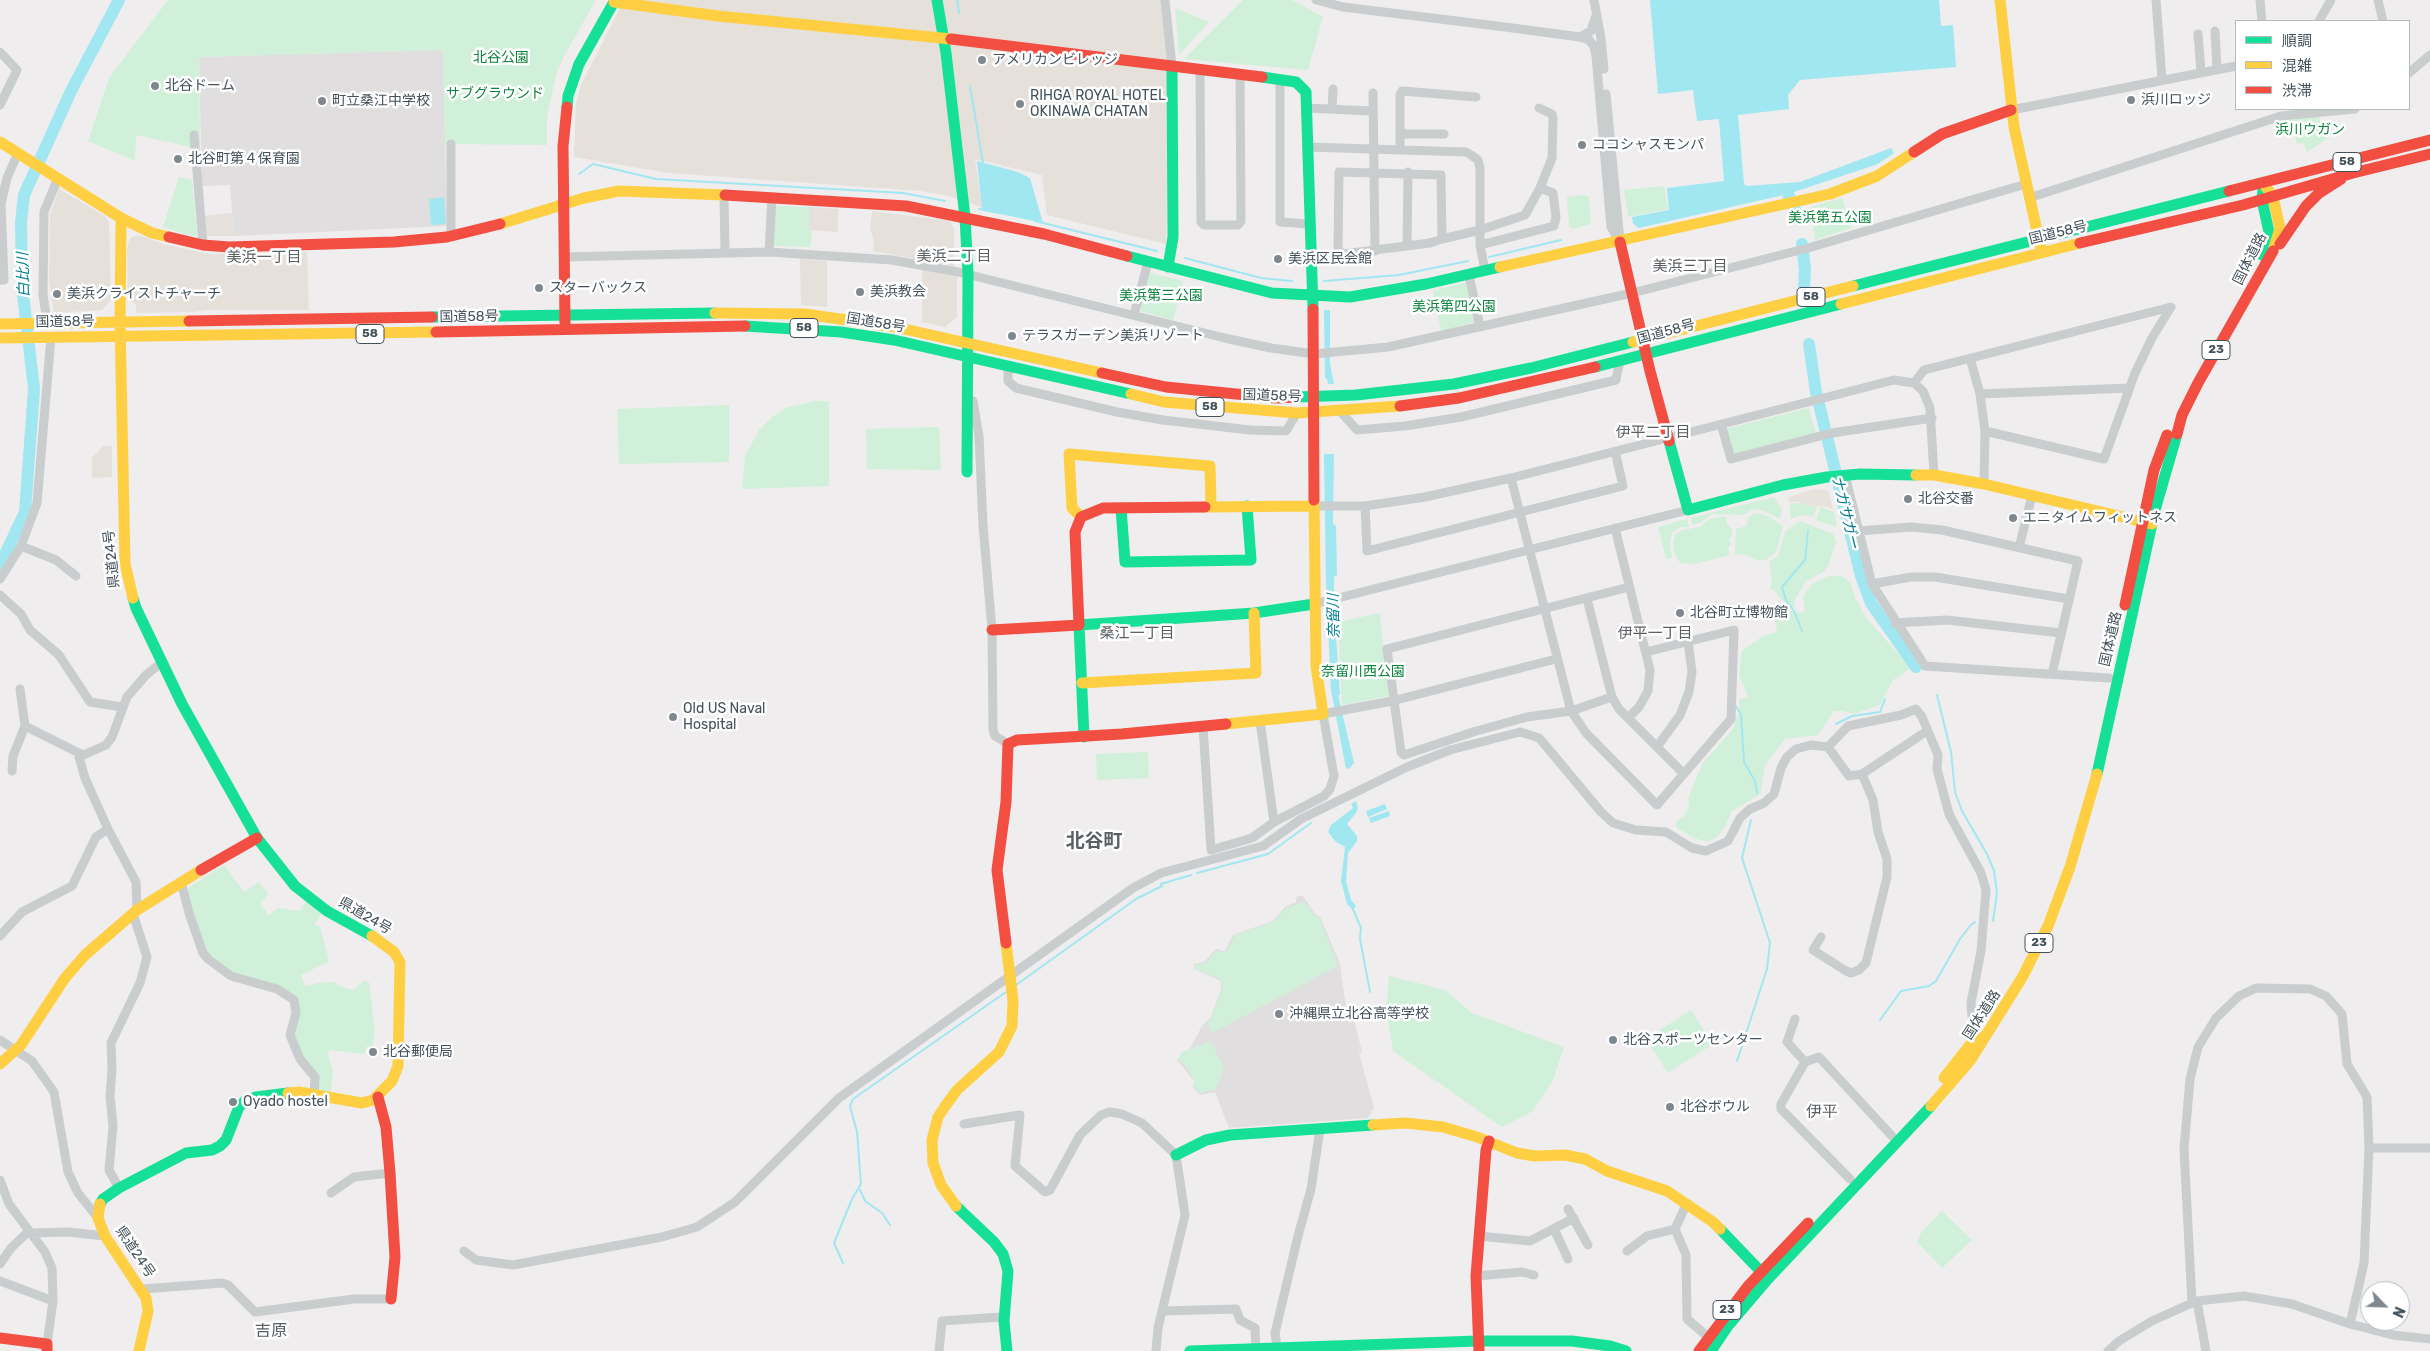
<!DOCTYPE html>
<meta charset="utf-8">
<style>
body{margin:0}
#map{position:relative;width:2430px;height:1351px;overflow:hidden;background:#efeded;font-family:Rubik,"Noto Sans JP",sans-serif}
canvas{display:block}
.legend{position:absolute;left:2235px;top:20px;width:175px;height:90px;box-sizing:border-box;background:#fff;border:1px solid #b4babd;margin:0;padding:6px 9px;list-style:none;font-size:15px;color:#43525b}
.legend li{display:flex;align-items:center;gap:10px;height:25px}
.legend b{width:25px;border:1px solid #b4babd}
.north{position:absolute;left:2360px;top:1281px;width:50px;height:50px;box-sizing:border-box;background:#fff;border:1px solid #b4babd;border-radius:50%;rotate:114deg;font-size:14px;font-weight:700;line-height:20px;text-align:center;color:#43525b}
.north::after{content:'';display:block;margin:auto;width:18px;height:22px;background:#7f888e;clip-path:polygon(50% 0,100% 100%,50% 72%,0 100%)}
</style>
<div id="map">
<canvas width="2430" height="1351"></canvas>
<ul class="legend">
<li><b style="height:6px;background:#16e098"></b>順調</li>
<li><b style="height:6px;background:#ffcf43"></b>混雑</li>
<li><b style="height:6px;background:#f24e42"></b>渋滞</li>
</ul>
<div class="north">N</div>
</div>
<script>
const ctx = document.querySelector('canvas').getContext('2d');
ctx.lineJoin = 'round';
function fill(path, color) { ctx.fillStyle = color; ctx.fill(path, 'evenodd'); }
const poly = rows => new Path2D(rows.map(r => 'M' + r).join(''));
function strokePath(path, color, width, dash) { ctx.strokeStyle = color; ctx.lineWidth = width; ctx.lineCap = dash ? 'butt' : 'round'; ctx.setLineDash(dash || []); ctx.stroke(path); }
function write(font, color, halo, rows, align = 'center') {
  ctx.font = font + ' Rubik,"Noto Sans JP",sans-serif'; ctx.lineWidth = 5; ctx.setLineDash([]); ctx.textBaseline = 'middle'; ctx.strokeStyle = halo; ctx.fillStyle = color; for (const [text, x, y, turn = 0] of rows) {
    ctx.save(); ctx.translate(x, y); ctx.rotate((+turn || 0) * Math.PI / 180); ctx.textAlign = isNaN(turn) ? turn : align; if (halo) ctx.strokeText(text, 0, 0); ctx.fillText(text, 0, 0); ctx.restore();
  }
}
const commercial = poly([
 [624,0,1169,0,1175,60,1168,124,1166,244,1047,215,1042,175,975,159,982,207,945,195,921,191,669,173,574,157,576,103,581,85],
 [59,189,105,216,109,222,111,300,102,310,54,313,49,279,50,215],
 [809,207,838,209,838,232,809,230],
 [872,211,950,221,954,229,954,266,873,251,874,241,870,228],
 [232,213,234,236,205,236,203,216],
 [139,235,163,244,209,254,307,252,309,310,207,310,193,312,137,313,135,303,128,301,127,248,130,238],
 [800,259,827,261,827,307,801,305],
 [922,269,957,277,957,317,945,327,922,322],
 [103,446,112,446,112,477,92,478,92,458]
]);
const education = poly([
 [443,50,447,226,234,236,230,185,202,186,199,57],
 [1297,896,1303,896,1315,914,1320,917,1340,964,1348,1022,1354,1020,1362,1052,1359,1053,1374,1108,1368,1118,1229,1128,1215,1092,1200,1095,1193,1087,1194,1081,1177,1060,1183,1052,1189,1050,1202,1026,1211,1017,1221,989,1221,981,1194,969,1194,964,1204,962,1216,949,1225,951,1233,935,1273,921,1285,907,1296,902]
]);
const green = poly([
 [168,0,596,0,563,58,556,75,547,116,547,145,445,144,443,50,199,57,200,149,136,135,135,161,88,141,109,78],
 [1243,0,1292,0,1323,17,1308,70,1184,59],
 [1175,8,1209,22,1179,55],
 [2318,115,2327,139,2307,152,2304,143,2297,144,2295,136,2287,129,2289,120],
 [179,177,192,180,197,237,163,227],
 [1664,186,1668,209,1628,217,1624,190],
 [1583,195,1589,197,1591,224,1572,229,1569,226,1567,197],
 [1842,198,1851,228,1815,240,1810,207],
 [775,206,809,207,809,230,812,231,810,247,774,246],
 [1150,273,1183,281,1173,320,1140,311],
 [1467,282,1476,322,1441,331,1433,291],
 [815,401,829,401,829,486,742,489,745,456,759,430,772,417,786,408],
 [729,405,729,462,619,464,617,409],
 [1809,408,1816,434,1735,455,1732,453,1726,429],
 [939,427,941,470,867,469,866,429],
 [1774,497,1782,510,1780,519,1762,510,1753,509,1744,515,1712,514,1700,523,1692,525,1691,518],
 [1798,503,1817,507,1813,517,1801,515,1790,519,1790,504],
 [1821,507,1834,512,1837,527,1816,520],
 [1757,513,1769,517,1783,526,1776,552,1768,559,1759,561,1743,554,1735,555,1736,529,1746,526,1749,516],
 [1724,516,1726,518,1727,524,1732,529,1733,534,1729,540,1731,544,1728,548,1730,555,1695,564,1680,563,1674,552,1673,542,1676,534,1683,530,1700,527,1710,519],
 [1687,519,1689,527,1681,527,1672,532,1670,543,1672,558,1666,559,1658,527],
 [1800,521,1833,534,1836,542,1828,566,1823,572,1806,581,1794,601,1795,607,1788,607,1775,591,1770,589,1772,579,1769,562,1778,556,1785,531],
 [1829,576,1841,576,1850,582,1856,600,1867,619,1911,668,1892,681,1880,705,1853,714,1843,711,1834,711,1818,735,1785,739,1765,765,1760,794,1731,812,1725,827,1718,836,1707,842,1694,838,1676,827,1677,820,1683,818,1689,806,1688,799,1702,764,1733,729,1740,708,1739,700,1748,697,1739,675,1742,651,1763,636,1777,632,1774,614,1778,605,1789,611,1802,613,1805,611,1803,598,1807,590,1812,584],
 [1380,613,1388,696,1342,705,1338,622],
 [1148,752,1149,778,1097,780,1096,754],
 [224,865,244,892,259,882,268,894,260,904,269,915,278,908,300,911,308,898,324,910,314,925,320,926,329,961,301,975,305,986,318,983,335,982,340,987,354,990,363,981,369,982,375,1031,372,1047,366,1047,365,1054,329,1050,328,1056,333,1071,330,1097,314,1095,315,1079,292,1039,293,999,240,979,211,958,201,937,186,889],
 [1305,902,1314,915,1319,917,1338,966,1212,1033,1207,1023,1212,1017,1222,989,1222,980,1195,969,1195,965,1205,963,1216,951,1226,952,1235,935,1275,921,1286,908],
 [1389,976,1445,990,1472,1013,1564,1047,1553,1080,1533,1111,1502,1127,1393,1051,1386,1009],
 [1691,1010,1713,1044,1668,1073,1646,1039],
 [1211,1041,1224,1069,1216,1089,1200,1093,1194,1086,1194,1080,1184,1064,1178,1059,1183,1052],
 [1942,1211,1972,1240,1942,1268,1917,1242,1921,1233]
]);
const sand = poly([
 [1814,489,1828,490,1833,510,1828,507,1805,505,1797,501,1790,503,1787,498]
]);
const water = poly([
 [1650,0,1939,0,1941,26,1953,25,1956,67,1800,80,1788,95,1789,109,1738,115,1744,184,1747,186,1800,182,1891,148,1894,153,1878,164,1788,194,1639,228,1633,224,1632,217,1669,210,1667,188,1724,181,1719,119,1697,121,1693,90,1658,94],
 [977,161,1018,172,1030,178,1043,223,982,210],
 [444,197,446,224,431,225,429,199],
 [1324,310,1330,310,1330,364,1334,384,1328,384,1327,379,1325,378],
 [1324,454,1334,454,1333,524,1336,526,1337,575,1334,577,1334,636,1336,636,1340,695,1338,695,1354,763,1350,768,1346,769,1331,690,1326,583],
 [1356,801,1358,808,1356,813,1347,824,1357,836,1357,841,1348,853,1346,881,1351,900,1356,906,1353,910,1347,904,1341,881,1345,847,1336,842,1328,832,1331,825,1353,808,1351,804],
 [1385,804,1387,809,1368,817,1366,811],
 [1389,811,1390,816,1371,823,1369,818]
]);
const stream = poly([
 [957,0,959,13],
 [970,86,983,163],
 [579,174,593,164,656,179,903,193,945,201],
 [979,209,999,213],
 [1035,221,1157,251],
 [1489,257,1561,240],
 [1185,258,1261,278,1292,281],
 [1324,281,1399,275,1468,261],
 [1802,631,1794,611,1786,600,1782,587,1805,560,1808,531],
 [1937,695,1951,752,1955,792,1962,811,1987,854,1994,871,1997,893,1993,921],
 [1735,705,1741,714,1744,762,1755,781,1757,793],
 [1836,724,1852,716,1880,712,1885,699],
 [1197,873,1268,854,1311,823],
 [1352,907,1361,928,1360,939,1370,992],
 [1016,985,1136,899,1162,886,1161,884,1191,875],
 [1880,1020,1901,991,1929,986,1936,981,1960,939,1970,926,1975,922],
 [1737,1061,1767,969,1770,943,1742,858,1751,820],
 [860,1190,865,1201,882,1213,890,1225],
 [843,1263,834,1243,852,1199,861,1184,857,1132,850,1106,853,1099,1006,992]
]);
const river = poly([
 [1788,194,1796,212],
 [1802,244,1805,269,1804,287],
 [1809,344,1816,392,1861,576,1871,603,1916,667],
 [0,565,25,512,34,389,22,285,21,222,24,195,71,91,119,0]
]);
const street = poly([
 [1165,0,1172,66],
 [1316,0,1343,7,1505,27,1580,37,1589,40,1594,46,1596,56,1611,227,1620,242],
 [1594,0,1601,38,1604,69],
 [2156,0,2162,79],
 [2260,0,2262,21],
 [2378,0,2383,21],
 [2319,21,2331,0],
 [2215,31,2217,69],
 [2198,34,2201,72],
 [1580,37,1591,31,1595,18],
 [0,52,17,70,0,105],
 [1200,69,1201,222,1204,225,1238,225,1241,221,1240,74],
 [2409,73,2430,55],
 [1280,79,1280,222,1309,224],
 [1373,93,1375,251],
 [1606,94,1620,241],
 [1306,108,1372,111],
 [1539,108,1552,114,1553,119,1552,158,1540,188],
 [1332,109,1333,89],
 [2011,110,2236,66],
 [1401,134,1444,134],
 [194,135,203,245],
 [1307,147,1466,152,1471,155,1478,160,1480,168,1480,245,1485,271],
 [1400,150,1400,95,1402,91,1476,97],
 [724,195,725,252],
 [2029,198,2281,116,2355,109],
 [451,236,451,144],
 [1442,239,1441,175,1339,172,1338,249,1343,254,1430,243,1442,239,1480,230,1525,215,1540,188,1553,193,1556,217,1554,226,1480,245],
 [1407,246,1408,172],
 [769,252,772,197],
 [565,257,769,252,892,260,958,272,1229,339,1271,348,1314,354,1388,347,1632,293,1808,248,2026,184],
 [1469,275,1480,327],
 [0,280,4,280,1,204,7,178,18,153],
 [1134,315,1148,262],
 [47,323,43,294,44,212,58,178],
 [1970,358,1980,394,1985,431,1984,484],
 [1008,367,1008,381,1016,388,1117,412,1163,420,1250,430,1286,431,1297,413],
 [1914,383,1923,391,1930,408,1934,475],
 [1980,394,2129,388],
 [973,401,979,436,983,525,992,630,993,730,995,736,1008,744],
 [1339,410,1357,430,1405,426,1461,417,1616,380,1620,360],
 [1721,424,1731,459,1832,433,1932,418],
 [1845,475,1872,584,1925,666,2109,678],
 [1511,478,1571,711,1586,733,1657,805,1731,719,1734,630,1646,652],
 [1314,506,1365,506,1425,497,1511,478,1894,380,1914,383,1924,370,2171,307,2152,338,2135,373,2104,459,1985,431],
 [1365,506,1367,551,1623,486,1615,451],
 [1615,528,1650,670,1648,691,1639,707,1628,718],
 [1858,531,1911,527,1942,530,2078,561,2052,674],
 [21,546,56,560,76,576],
 [2019,548,2032,495],
 [0,579,21,546,37,503,51,337],
 [1872,584,1911,577,1935,577,2069,599],
 [0,595,21,614,30,630,59,655,90,702,122,707],
 [1587,599,1612,697,1619,709,1683,773],
 [1314,604,1688,510],
 [1895,623,1947,620,2061,633],
 [1612,697,1571,711,1527,717,1473,732,1404,755,1401,752,1387,649,1629,587],
 [1260,721,1274,822],
 [25,726,83,755],
 [1203,726,1211,850,1252,838,1274,822,1324,796,1330,789,1334,776,1323,714,1392,701,1556,659],
 [1927,731,1862,774,1849,776,1828,747,1848,726,1901,715,1916,709,1922,717,1938,755,1937,769,1949,814,1981,873,1986,890,1981,951,1971,1003,1972,1017],
 [1657,747,1680,715,1689,692,1692,672,1688,641],
 [12,771,13,756,25,726,20,689],
 [181,882,189,913,203,953,208,959,231,976,277,989,294,1000,296,1013,290,1035,300,1059,315,1077,314,1095],
 [137,910,136,882,108,829,85,778,79,757,106,745,112,737,127,697,146,675,161,663],
 [0,936,22,912,72,886,96,837,108,829],
 [1821,937,1813,950,1846,971,1851,973,1859,970,1866,963,1887,877,1887,859,1878,832,1873,800,1862,774],
 [1795,1019,1787,1042,1805,1062],
 [0,1040,32,1061,54,1092,68,1172,78,1193,98,1218],
 [964,1124,1020,1115,1015,1166,1045,1192,1050,1190,1080,1135,1101,1115,1110,1112,1122,1114,1142,1123,1176,1155,1185,1215,1158,1328,1156,1351],
 [2369,1148,2430,1148],
 [1850,1179,1781,1109,1781,1104,1805,1062,1819,1057,1892,1136],
 [0,1180,9,1204,45,1252,52,1268,53,1301,47,1344],
 [119,1188,109,1170,113,1126,110,1096,112,1069,111,1043,140,983,147,957,133,914],
 [331,1193,354,1177,390,1173],
 [1568,1209,1588,1245],
 [1554,1229,1568,1259],
 [1675,1229,1686,1255,1687,1319,1708,1337],
 [31,1233,68,1232,105,1236],
 [1479,1236,1530,1241,1574,1218],
 [464,1251,476,1260,513,1265,662,1237,697,1227,735,1202,839,1098,1133,888,1161,873,1263,846,1301,819,1407,767,1450,750,1520,732,1530,735,1539,738,1546,746,1601,812,1613,823,1636,830,1666,832,1692,848,1706,851,1728,841,1740,818,1750,809,1764,803,1774,794,1781,768,1787,757,1796,749,1811,745,1828,747],
 [1627,1251,1647,1236,1675,1229,1687,1203],
 [0,1264,11,1248,29,1231],
 [1476,1276,1522,1272,1534,1275],
 [0,1281,53,1301],
 [143,1289,222,1283,228,1285,255,1312,354,1299,391,1299],
 [1162,1311,1236,1309,1240,1320,1255,1328,1256,1351],
 [1277,1346,1275,1333,1298,1236,1311,1189,1320,1129],
 [939,1351,942,1321,1001,1317],
 [2108,1351,2119,1341,2152,1321,2192,1303,2184,1149,2190,1079,2198,1047,2216,1018,2239,996,2256,988,2310,989,2326,996,2342,1014,2347,1064,2367,1097,2369,1148,2364,1263,2350,1324],
 [2206,1351,2197,1301,2244,1296,2292,1304,2350,1324,2393,1335,2430,1339]
]);
const fast = poly([
 [937,0,946,53,965,217,968,274,967,472],
 [1262,77,1296,82,1306,92,1313,309],
 [567,107,568,96,579,64,615,0],
 [2262,255,2269,232,2262,200,2263,189],
 [1127,256,1272,293,1350,297,1426,284,1500,267],
 [1168,267,1173,237,1172,66],
 [1853,286,2229,191],
 [432,317,715,313],
 [745,326,841,332,894,340,1131,394],
 [1595,367,1841,304],
 [1297,397,1356,395,1454,384,1531,368,1633,342],
 [1669,441,1688,510,1783,485,1827,477,1860,474,1916,475],
 [1121,508,1125,562,1251,560,1247,506],
 [133,598,136,608,182,704,257,838,295,886,327,911,372,936],
 [1084,737,1079,625,1254,613,1314,604],
 [2097,774,2155,510,2177,434],
 [1176,1155,1206,1140,1230,1135,1373,1125],
 [100,1204,103,1199,119,1188,186,1153,212,1150,220,1146,226,1140,239,1107,245,1101,256,1097,288,1093],
 [956,1206,994,1242,1003,1254,1008,1271,1004,1321,1007,1351],
 [1720,1229,1768,1279],
 [1190,1351,1478,1341,1572,1341,1610,1346,1626,1351],
 [1711,1351,1728,1326,1768,1279,1931,1106]
]);
const slow = poly([
 [2000,0,2014,127,2041,249],
 [614,2,718,16,951,39],
 [0,142,121,218,152,233,169,237],
 [2263,183,2273,197,2280,228,2273,251],
 [121,218,120,323,125,564,133,598],
 [500,224,584,198,619,191,725,195],
 [1500,267,1830,194,1877,176,1914,152],
 [1841,304,2080,243],
 [715,313,805,314,895,327,1102,373],
 [0,324,189,321],
 [0,338,436,332],
 [1633,342,1853,286],
 [1131,394,1164,402,1297,413,1400,406],
 [1916,475,1934,475,1984,484,2152,524],
 [1205,507,1314,506],
 [1081,517,1072,508,1069,454,1210,466,1211,506],
 [1082,683,1256,673,1254,613],
 [1226,724,1323,714,1316,666,1314,500],
 [0,1064,21,1045,65,978,85,955,137,910,201,870],
 [1944,1078,1977,1036],
 [288,1093,299,1092,362,1103,373,1100,392,1081,398,1066,400,962,394,952,372,936],
 [1931,1106,1970,1061,2023,976,2048,926,2070,867,2097,774],
 [1373,1125,1405,1123,1443,1127,1477,1137,1517,1153,1535,1156,1565,1155,1585,1159,1607,1171,1667,1191,1713,1222,1720,1229],
 [100,1204,98,1218,105,1236,146,1298,148,1311,139,1351],
 [956,1206,941,1185,933,1163,932,1140,938,1117,946,1105,957,1090,999,1052,1012,1026,1013,1001,1006,943]
]);
const jam = poly([
 [951,39,1262,77],
 [1914,152,1942,134,2011,110],
 [2229,191,2430,140],
 [725,195,906,206,1044,234,1127,256],
 [169,237,203,245,229,247,394,242,447,237,500,224],
 [1620,242,1650,371,1669,441],
 [2080,243,2243,205,2353,173,2430,154],
 [2280,244,2306,206,2319,193,2341,179],
 [1313,309,1314,500],
 [189,321,432,317],
 [565,323,563,146,567,107],
 [436,332,745,326],
 [1102,373,1166,387,1276,398,1297,397],
 [1400,406,1459,398,1595,367],
 [2177,434,2182,415,2198,383,2273,251],
 [2125,605,2154,470,2167,435],
 [992,630,1079,625,1075,532,1081,517,1103,508,1205,507],
 [201,870,257,838],
 [1006,943,997,870,1006,802,1008,744,1017,740,1122,734,1226,724],
 [378,1097,386,1127,390,1173,395,1257,391,1299],
 [0,1338,47,1344,47,1351],
 [1479,1351,1476,1276,1486,1150,1489,1141],
 [1699,1351,1748,1286,1808,1223]
]);
const markers = [
 [982,60,5,"#7f888e"],
 [155,86,5,"#7f888e"],
 [2131,100,5,"#7f888e"],
 [322,101,5,"#7f888e"],
 [1020,104,5,"#7f888e"],
 [1582,145,5,"#7f888e"],
 [178,159,5,"#7f888e"],
 [1278,259,5,"#7f888e"],
 [539,288,5,"#7f888e"],
 [860,292,5,"#7f888e"],
 [57,294,5,"#7f888e"],
 [1012,336,5,"#7f888e"],
 [1908,499,5,"#7f888e"],
 [2013,518,5,"#7f888e"],
 [1680,613,5,"#7f888e"],
 [673,717,5,"#7f888e"],
 [1279,1014,5,"#7f888e"],
 [1613,1040,5,"#7f888e"],
 [373,1052,5,"#7f888e"],
 [233,1102,5,"#7f888e"],
 [1670,1107,5,"#7f888e"]
];
const shields = [
 [2347,162,28],
 [1811,297,28],
 [804,328,28],
 [370,334,28],
 [2216,350,28],
 [1210,407,28],
 [2039,943,28],
 [1727,1310,28]
];
const shieldNames = [
 ["58",2347,162],
 ["58",1811,297],
 ["58",804,328],
 ["58",370,334],
 ["23",2216,350],
 ["58",1210,407],
 ["23",2039,943],
 ["23",1727,1310]
];
const parkNames = [
 ["北谷公園",501,58],
 ["サブグラウンド",495,94],
 ["浜川ウガン",2310,130],
 ["美浜第五公園",1830,218],
 ["美浜第三公園",1161,296],
 ["美浜第四公園",1454,307],
 ["奈留川西公園",1363,672]
];
const poiNames = [
 ["アメリカンビレッジ",992,60],
 ["北谷ドーム",165,86],
 ["RIHGA ROYAL HOTEL",1030,96],
 ["OKINAWA CHATAN",1030,112],
 ["浜川ロッジ",2141,100],
 ["町立桑江中学校",332,101],
 ["ココシャスモンパ",1592,145],
 ["北谷町第４保育園",188,159],
 ["美浜区民会館",1288,259],
 ["スターバックス",549,288],
 ["美浜教会",870,292],
 ["美浜クライストチャーチ",67,294],
 ["テラスガーデン美浜リゾート",1022,336],
 ["北谷交番",1918,499],
 ["エニタイムフィットネス",2023,518],
 ["北谷町立博物館",1690,613],
 ["Old US Naval",683,709],
 ["Hospital",683,725],
 ["沖縄県立北谷高等学校",1289,1014],
 ["北谷スポーツセンター",1623,1040],
 ["北谷郵便局",383,1052],
 ["Oyado hostel",243,1102],
 ["北谷ボウル",1680,1107]
];
const streetNames = [
 ["国道58号",2058,233,-14],
 ["国体道路",2250,259,-63],
 ["国道58号",469,317,-1],
 ["国道58号",65,322,-1],
 ["国道58号",876,323,9],
 ["国道58号",1666,332,-15],
 ["国道58号",1272,396,2],
 ["県道24号",112,559,-96],
 ["国体道路",2111,639,-77],
 ["県道24号",365,916,30],
 ["国体道路",1982,1015,-57],
 ["県道24号",135,1252,56]
];
const neighbourhoodNames = [
 ["美浜二丁目",954,257],
 ["美浜一丁目",264,258],
 ["美浜三丁目",1690,267],
 ["伊平二丁目",1653,433],
 ["桑江一丁目",1137,634],
 ["伊平一丁目",1655,634]
];
const waterNames = [
 ["白比川",24,275,-92],
 ["ナガサガー",1845,512,76],
 ["奈留川",1334,616,-91]
];
const quarterNames = [
 ["伊平",1822,1112],
 ["吉原",271,1331]
];
const districtNames = [
 ["北谷町",1094,842]
];
fill(commercial, '#e5e0da');
fill(education, '#e0dedf');
fill(green, '#d0f0d9');
fill(sand, '#e7e2db');
fill(water, '#a1e7f1');
strokePath(stream, '#a1e7f1', 2);
strokePath(river, '#a1e7f1', 12);
strokePath(street, '#c9cdce', 9);
strokePath(fast, '#16e098', 11);
strokePath(slow, '#ffcf43', 11);
strokePath(jam, '#f24e42', 11);
for (const [x, y, r, color] of markers) { const dot = new Path2D(); dot.arc(x, y, r, 0, 2 * Math.PI); ctx.fillStyle = color; ctx.fill(dot); strokePath(dot, '#fff', 2); }
for (const [x, y, w] of shields) { const box = new Path2D(); box.roundRect(x - w / 2, y - 9.5, w, 19, 4); ctx.fillStyle = '#fff'; ctx.fill(box); strokePath(box, '#43525b', 1); }
write('bold 12px', '#43525b', null, shieldNames);
write('14px', '#0f823e', '#fff', parkNames);
write('14px', '#43525b', '#fff', poiNames, 'left');
write('14px', '#43525b', '#fff', streetNames);
write('15px', '#595e62', '#fff', neighbourhoodNames);
write('italic 15px', '#048091', '#fff', waterNames);
write('16px', '#595e62', '#fff', quarterNames);
write('bold 19px', '#595e62', '#fff', districtNames);
</script>
